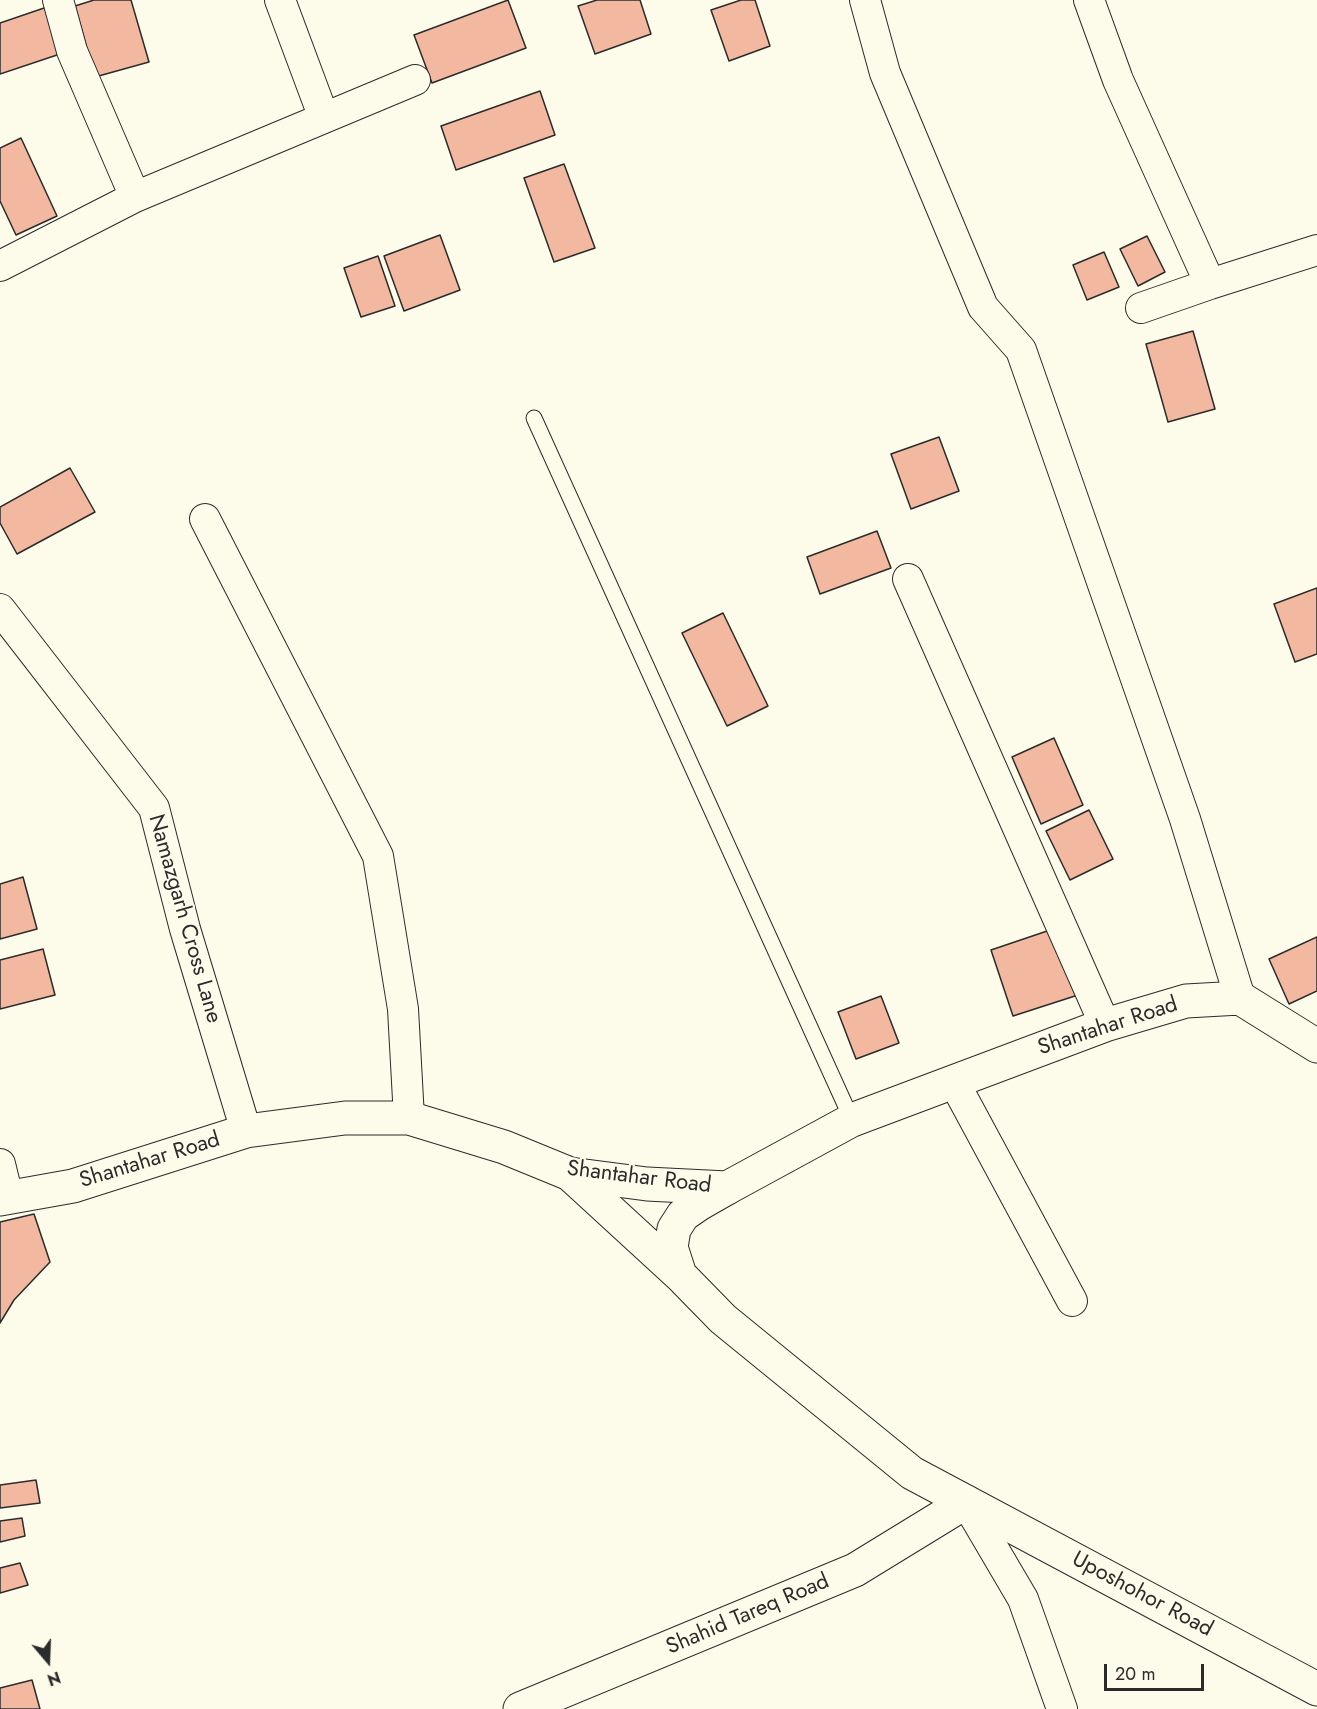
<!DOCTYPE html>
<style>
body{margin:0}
#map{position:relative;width:1317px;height:1709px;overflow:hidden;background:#fdfbea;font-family:Jost,sans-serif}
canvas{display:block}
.north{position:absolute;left:18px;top:1631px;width:60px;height:60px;-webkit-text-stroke:4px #fdfbea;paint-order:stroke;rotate:161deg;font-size:16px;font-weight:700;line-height:24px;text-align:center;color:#2b2b2b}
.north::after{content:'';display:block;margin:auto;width:21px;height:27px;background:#2b2b2b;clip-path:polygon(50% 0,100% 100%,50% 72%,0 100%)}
.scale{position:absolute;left:1104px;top:1664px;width:100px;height:27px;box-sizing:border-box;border:3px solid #2b2b2b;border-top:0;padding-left:8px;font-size:18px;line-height:21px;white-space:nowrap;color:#2b2b2b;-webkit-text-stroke:4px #fdfbea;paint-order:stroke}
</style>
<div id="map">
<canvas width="1317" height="1709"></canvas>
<div class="north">N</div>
<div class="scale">20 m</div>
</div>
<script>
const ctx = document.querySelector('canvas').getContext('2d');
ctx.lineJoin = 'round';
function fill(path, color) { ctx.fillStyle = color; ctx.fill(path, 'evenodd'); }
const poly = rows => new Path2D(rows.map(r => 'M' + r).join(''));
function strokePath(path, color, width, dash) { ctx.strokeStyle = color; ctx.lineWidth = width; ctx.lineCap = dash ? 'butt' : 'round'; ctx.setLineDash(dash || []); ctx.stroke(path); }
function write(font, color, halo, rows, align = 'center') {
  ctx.font = font + ' Jost,sans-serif'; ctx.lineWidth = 4.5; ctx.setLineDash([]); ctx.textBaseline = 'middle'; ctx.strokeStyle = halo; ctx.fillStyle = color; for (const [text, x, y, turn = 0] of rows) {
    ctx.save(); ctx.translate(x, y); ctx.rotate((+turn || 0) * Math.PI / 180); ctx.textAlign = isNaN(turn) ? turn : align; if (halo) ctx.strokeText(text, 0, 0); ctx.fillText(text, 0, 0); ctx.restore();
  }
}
const building = poly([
 [94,0,131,0,149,62,95,77,75,6,94,0],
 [508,0,526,48,432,83,414,35,508,0],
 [597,0,640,0,651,34,595,54,578,6,597,0],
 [741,0,755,0,770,46,729,61,711,10,741,0],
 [47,7,63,53,0,74,0,23,47,7],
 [540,91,555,135,456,170,441,126,540,91],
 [21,138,57,216,16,235,0,201,0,148,21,138],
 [564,164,595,248,554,262,524,178,564,164],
 [440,235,460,290,404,311,384,256,440,235],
 [1147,236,1165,272,1138,286,1120,249,1147,236],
 [1104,252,1119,287,1087,300,1073,265,1104,252],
 [378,256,395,306,361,317,344,268,378,256],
 [1193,331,1215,409,1168,422,1146,344,1193,331],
 [939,437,959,491,911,509,891,454,939,437],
 [70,468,95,512,17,554,0,523,0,507,70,468],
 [877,531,891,568,820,594,807,557,877,531],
 [1317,588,1317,654,1295,662,1274,604,1317,588],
 [723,613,768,706,727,726,682,633,723,613],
 [1054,738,1083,805,1041,824,1012,757,1054,738],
 [1089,810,1113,859,1070,880,1046,831,1089,810],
 [23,877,37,929,0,939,0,884,23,877],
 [1056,928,1078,995,1013,1016,991,950,1056,928],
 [1317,937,1317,991,1289,1004,1269,959,1317,937],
 [43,949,55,995,0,1009,0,960,43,949],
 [881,996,899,1043,856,1059,838,1012,881,996],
 [34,1214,50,1262,14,1300,0,1323,0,1222,34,1214],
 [36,1480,40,1503,0,1508,0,1485,36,1480],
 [22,1518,25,1536,0,1542,0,1521,22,1518],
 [20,1563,28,1585,0,1593,0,1568,20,1563],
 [32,1680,40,1709,0,1709,0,1688,32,1680]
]);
const service = poly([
 [534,418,852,1120]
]);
const minor = poly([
 [58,0,72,51,135,197],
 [280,0,324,118],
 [865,0,885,73,983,307,1021,350,1185,819,1240,998],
 [1089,0,1118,80,1210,284],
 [0,266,135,197,415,80],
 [1141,308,1210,284,1317,250],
 [205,519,378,856,403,1009,409,1118],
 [908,579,1105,1025],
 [0,609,154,808,185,929,246,1131],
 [954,1082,1072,1301],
 [0,1164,8,1197],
 [966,1502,1023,1599,1062,1709]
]);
const tertiary = poly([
 [520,1709,855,1570,966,1502]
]);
const secondary = poly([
 [570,1174,680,1275,723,1319,912,1473,1317,1689],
 [680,1275,671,1247,674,1229,683,1215,699,1204,727,1188]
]);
const primary = poly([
 [0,1199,73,1186,246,1131,345,1118,409,1118,504,1147,570,1174,647,1184,727,1188,852,1120,1105,1025,1186,1001,1240,998,1317,1046]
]);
const streetNames = [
 ["Namazgarh Cross Lane",184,919,74],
 ["Shantahar Road",1108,1027,-18],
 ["Shantahar Road",150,1161,-17],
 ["Shantahar Road",639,1178,7],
 ["Uposhohor Road",1142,1595,28],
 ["Shahid Tareq Road",748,1615,-23]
];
fill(building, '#f2b8a0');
strokePath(building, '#2b2b2b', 1.5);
strokePath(service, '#2b2b2b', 17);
strokePath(minor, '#2b2b2b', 32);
strokePath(tertiary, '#2b2b2b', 35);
strokePath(secondary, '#2b2b2b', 35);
strokePath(primary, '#2b2b2b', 35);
strokePath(service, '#fdfbea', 15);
strokePath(minor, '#fdfbea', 30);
strokePath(tertiary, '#fdfbea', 33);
strokePath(secondary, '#fdfbea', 33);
strokePath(primary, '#fdfbea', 33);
write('22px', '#2b2b2b', '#fdfbea', streetNames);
</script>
